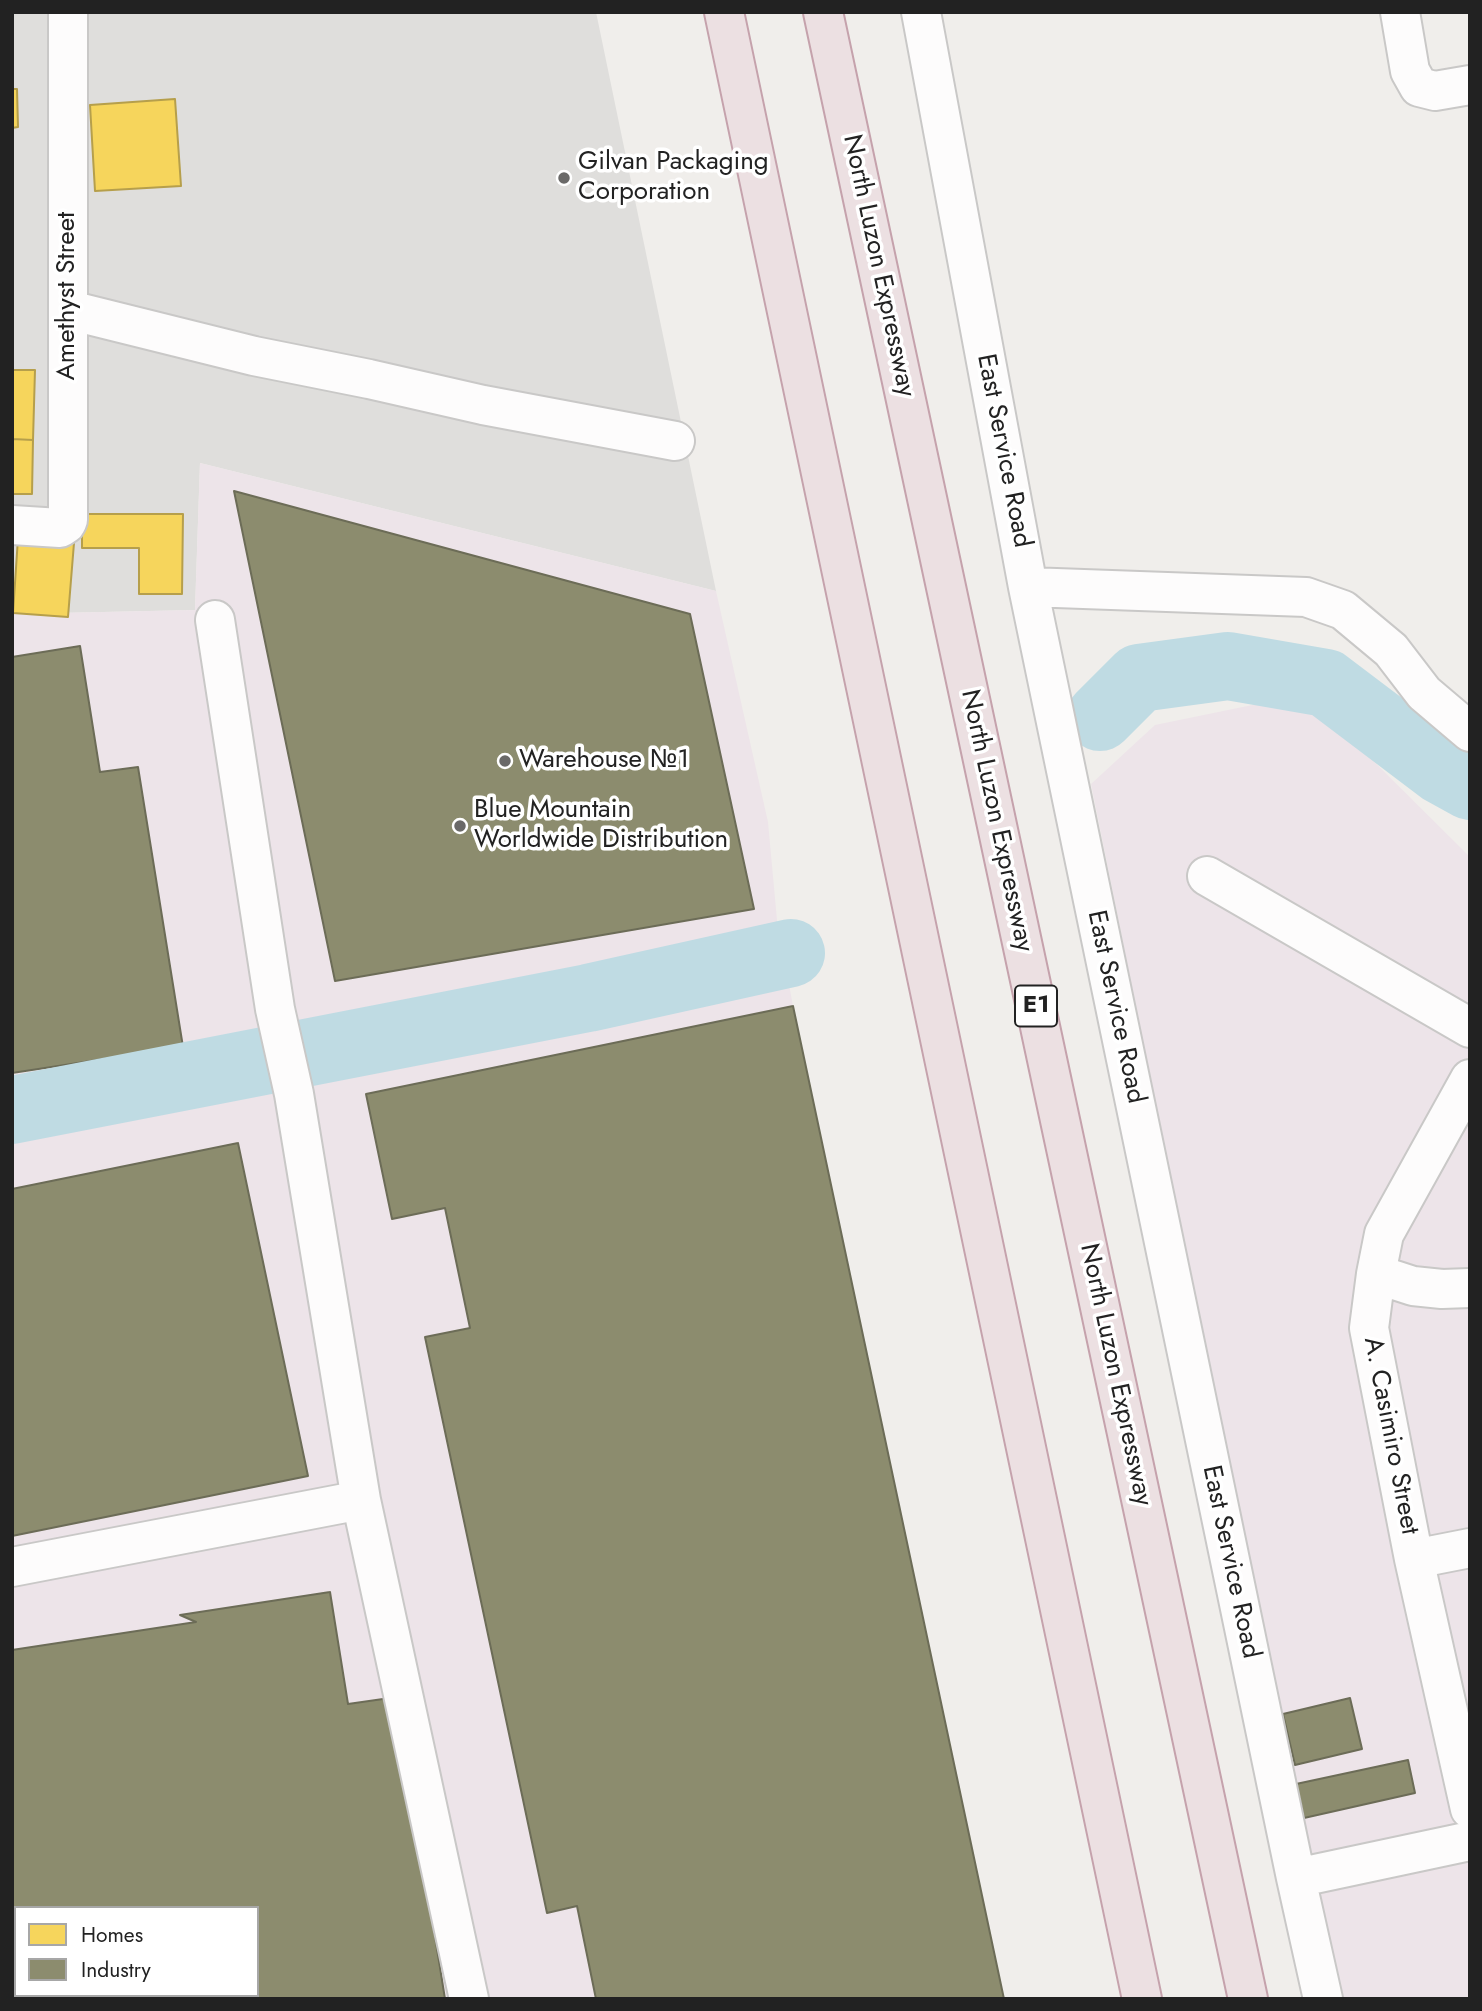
<!DOCTYPE html>
<meta charset="utf-8">
<style>
body{margin:0}
#map{position:relative;width:1482px;height:2011px;overflow:hidden;background:#f0eeeb;font-family:Jost,sans-serif}
canvas{display:block}
.frame{position:absolute;inset:0;border:14px solid #222;pointer-events:none}
.legend{position:absolute;left:14px;top:1906px;width:245px;height:91px;box-sizing:border-box;background:#fff;border:2px solid #a7a7a7;margin:0;padding:9px 12px;list-style:none;font-size:21px;color:#222}
.legend li{display:flex;align-items:center;gap:14px;height:35px}
.legend b{width:35px;border:2px solid #a7a7a7}
</style>
<div id="map">
<canvas width="1482" height="2011"></canvas>
<div class="frame"></div>
<ul class="legend">
<li><b style="height:19px;background:#f6d55c"></b>Homes</li>
<li><b style="height:19px;background:#8c8c6e"></b>Industry</li>
</ul>
</div>
<script>
const ctx = document.querySelector('canvas').getContext('2d');
ctx.lineJoin = 'round';
function fill(path, color) { ctx.fillStyle = color; ctx.fill(path, 'evenodd'); }
const poly = rows => new Path2D(rows.map(r => 'M' + r).join(''));
function strokePath(path, color, width, dash) { ctx.strokeStyle = color; ctx.lineWidth = width; ctx.lineCap = dash ? 'butt' : 'round'; ctx.setLineDash(dash || []); ctx.stroke(path); }
function write(font, color, halo, rows, align = 'center') {
  ctx.font = font + ' Jost,sans-serif'; ctx.lineWidth = 7; ctx.setLineDash([]); ctx.textBaseline = 'middle'; ctx.strokeStyle = halo; ctx.fillStyle = color; for (const [text, x, y, turn = 0] of rows) {
    ctx.save(); ctx.translate(x, y); ctx.rotate((+turn || 0) * Math.PI / 180); ctx.textAlign = isNaN(turn) ? turn : align; if (halo) ctx.strokeText(text, 0, 0); ctx.fillText(text, 0, 0); ctx.restore();
  }
}
const residential = poly([
 [12,12,596,12,716,591,200,463,195,610,12,614]
]);
const industrial = poly([
 [200,463,716,591,768,822,777,920,793,1006,1004,1999,12,1999,12,614,195,610],
 [16,1908,257,1908,257,1995,16,1995],
 [1306,694,1470,857,1470,1999,1336,1999,1091,784,1155,725]
]);
const homes = poly([
 [12,89,17,89,18,127,12,128,12,89],
 [175,99,181,186,95,191,90,105,175,99],
 [12,370,35,370,33,440,12,439,12,370],
 [12,439,33,440,32,494,12,494,12,439],
 [82,514,183,514,182,594,139,594,139,548,82,548,82,514],
 [18,538,74,543,68,617,13,613,18,538]
]);
const industry = poly([
 [234,491,690,614,754,909,335,981,234,491],
 [80,646,100,772,138,767,183,1047,12,1073,12,657,80,646],
 [793,1006,1004,1999,596,1999,577,1906,547,1913,425,1337,470,1328,445,1208,392,1219,366,1094,793,1006],
 [238,1143,308,1476,12,1536,12,1189,238,1143],
 [330,1592,348,1704,397,1697,445,1999,12,1999,12,1650,196,1622,180,1615,330,1592],
 [16,1908,257,1908,257,1995,16,1995,16,1908],
 [1350,1698,1362,1749,1295,1765,1283,1714,1350,1698],
 [1408,1760,1415,1793,1304,1818,1296,1784,1408,1760]
]);
const river = poly([
 [1100,717,1139,678,1228,666,1326,683,1441,770,1470,786],
 [12,1110,588,998,791,953]
]);
const minor = poly([
 [921,12,1028,587,1296,1878,1323,1999],
 [1400,12,1410,71,1419,87,1435,91,1470,85],
 [69,310,254,356,369,379,483,405,675,441],
 [12,525,60,528,66,524,68,520,68,12],
 [1028,587,1306,597,1343,610,1391,650,1424,693,1470,732],
 [215,620,275,1009,294,1094,361,1500,469,1999],
 [1207,876,1470,1028],
 [1470,1079,1384,1234,1376,1274,1369,1328,1414,1559,1470,1809],
 [1376,1274,1413,1286,1442,1289,1470,1288],
 [1414,1559,1470,1548],
 [12,1567,361,1500],
 [1296,1878,1470,1841]
]);
const highway = poly([
 [724,12,1142,1999],
 [823,12,1248,1999]
]);
const markers = [
 [564,178,7,"#6a6968"],
 [505,761,7,"#6a6968"],
 [460,826,7,"#6a6968"]
];
const shields = [
 [1036,1006,42]
];
const shieldNames = [
 ["E1",1036,1006]
];
const poiNames = [
 ["Gilvan Packaging",578,163],
 ["Corporation",578,193],
 ["Warehouse №1",519,761],
 ["Blue Mountain",474,811],
 ["Worldwide Distribution",474,841]
];
const streetNames = [
 ["North Luzon Expressway",878,266,78],
 ["Amethyst Street",68,296,-90],
 ["East Service Road",1003,451,79],
 ["North Luzon Expressway",996,821,78],
 ["East Service Road",1115,1007,78],
 ["North Luzon Expressway",1115,1375,78],
 ["A. Casimiro Street",1390,1436,79],
 ["East Service Road",1230,1562,78]
];
fill(residential, '#dfdedc');
fill(industrial, '#ede4e9');
fill(homes, '#f6d55c');
strokePath(homes, '#b69f4b', 2);
fill(industry, '#8c8c6e');
strokePath(industry, '#6c6c57', 2);
strokePath(river, '#bfdbe3', 68);
strokePath(minor, '#c9c8c7', 42);
strokePath(highway, '#c5a2ac', 42);
strokePath(minor, '#fdfcfc', 38);
strokePath(highway, '#ece0e2', 38);
for (const [x, y, r, color] of markers) { const dot = new Path2D(); dot.arc(x, y, r, 0, 2 * Math.PI); ctx.fillStyle = color; ctx.fill(dot); strokePath(dot, '#fff', 2.5); }
for (const [x, y, w] of shields) { const box = new Path2D(); box.roundRect(x - w / 2, y - 20.5, w, 41, 5); ctx.fillStyle = '#fff'; ctx.fill(box); strokePath(box, '#222', 2); }
write('bold 24px', '#222', null, shieldNames);
write('26px', '#222', '#fff', poiNames, 'left');
write('26px', '#222', '#fff', streetNames);
</script>
